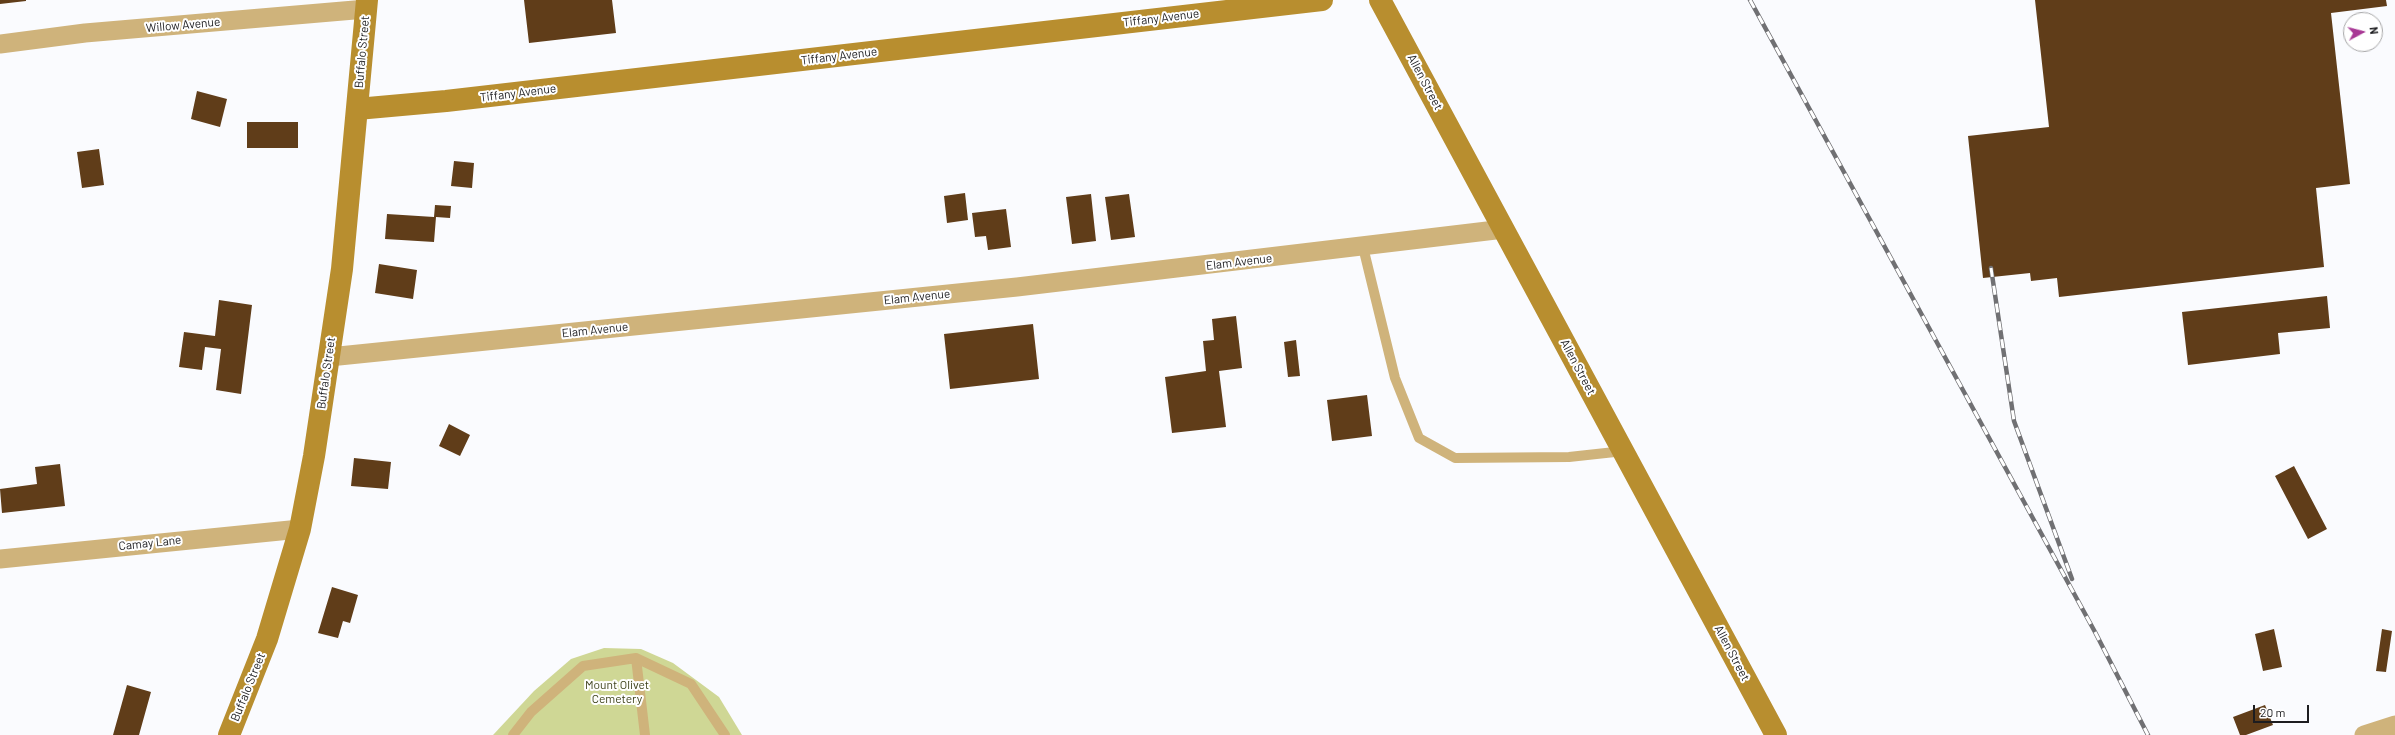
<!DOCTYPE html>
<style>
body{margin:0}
#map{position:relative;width:2395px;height:735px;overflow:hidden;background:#fafbfe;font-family:Barlow,sans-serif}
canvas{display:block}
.north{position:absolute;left:2343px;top:12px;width:40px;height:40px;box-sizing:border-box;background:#fff;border:1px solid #a5a5a6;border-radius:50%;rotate:83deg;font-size:11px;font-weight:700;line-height:16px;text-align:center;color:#1d1d20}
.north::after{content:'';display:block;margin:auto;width:14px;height:18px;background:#a83895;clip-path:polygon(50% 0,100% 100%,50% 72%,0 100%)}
.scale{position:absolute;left:2253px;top:705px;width:56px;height:18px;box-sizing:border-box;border:2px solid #1d1d20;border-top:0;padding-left:5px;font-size:12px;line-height:14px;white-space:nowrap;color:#1d1d20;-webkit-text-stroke:3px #fff;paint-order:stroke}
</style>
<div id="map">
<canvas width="2395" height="735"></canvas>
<div class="north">N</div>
<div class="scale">20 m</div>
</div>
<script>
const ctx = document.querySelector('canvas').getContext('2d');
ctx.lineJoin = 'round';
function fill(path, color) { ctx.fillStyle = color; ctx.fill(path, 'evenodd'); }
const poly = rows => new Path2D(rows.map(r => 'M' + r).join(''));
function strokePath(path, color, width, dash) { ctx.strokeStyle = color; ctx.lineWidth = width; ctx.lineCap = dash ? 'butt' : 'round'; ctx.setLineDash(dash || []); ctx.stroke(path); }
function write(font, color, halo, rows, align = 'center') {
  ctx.font = font + ' Barlow,sans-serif'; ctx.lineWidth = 4; ctx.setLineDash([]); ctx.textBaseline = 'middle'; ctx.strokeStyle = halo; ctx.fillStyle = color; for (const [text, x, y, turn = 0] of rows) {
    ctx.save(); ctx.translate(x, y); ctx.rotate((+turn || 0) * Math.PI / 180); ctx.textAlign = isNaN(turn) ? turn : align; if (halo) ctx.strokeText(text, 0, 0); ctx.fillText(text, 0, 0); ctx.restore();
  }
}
const green = poly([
 [604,648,641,649,673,663,719,697,742,735,493,735,534,691,571,659]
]);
const building = poly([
 [0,0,26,0,26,1,0,4],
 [524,0,612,0,616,33,529,43],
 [2035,0,2386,0,2387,6,2331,13,2350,184,2316,188,2324,267,2059,297,2057,278,2031,281,2030,273,1983,278,1968,136,2049,127],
 [197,91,227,99,220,127,191,119],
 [247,122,298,122,298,148,247,148],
 [99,149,104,185,82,188,77,152],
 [454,161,474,163,472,188,451,186],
 [965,193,968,220,947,223,944,196],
 [1091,194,1096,241,1072,244,1066,197],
 [1129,194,1135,237,1111,240,1105,197],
 [435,205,451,206,450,218,436,217,434,242,385,239,387,214,434,217],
 [1006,209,1011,247,988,250,986,236,975,237,972,213],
 [379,264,417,270,413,299,375,293],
 [2327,296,2330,328,2278,333,2280,354,2188,365,2182,312],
 [219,300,252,305,241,394,216,390,221,349,205,347,202,370,179,367,184,332,215,336],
 [1236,316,1242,368,1219,371,1226,427,1172,433,1165,377,1206,371,1203,341,1214,340,1212,319],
 [1033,324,1039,379,950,389,944,334],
 [1296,340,1300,376,1288,377,1284,342],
 [1367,395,1372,436,1332,441,1327,400],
 [449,424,470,435,460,456,439,446],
 [354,458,391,462,388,489,351,486],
 [60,464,65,506,2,513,0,489,37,484,35,467],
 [2294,466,2327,529,2308,539,2275,476],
 [332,587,358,595,350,623,343,621,338,638,318,633],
 [2274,629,2282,667,2263,671,2255,634],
 [2382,629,2392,631,2386,672,2376,671],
 [127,685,151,692,139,735,113,735],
 [2265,705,2273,725,2246,735,2240,735,2233,717]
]);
const lane = poly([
 [1363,247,1395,378,1419,438,1455,458,1569,457,1624,451],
 [636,658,645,735],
 [513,735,531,712,583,666,636,658,691,684,725,735]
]);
const street = poly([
 [0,44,85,33,366,9],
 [329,357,1017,287,1504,229],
 [0,559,300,529],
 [2364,735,2395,725]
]);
const secondary = poly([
 [1380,0,1776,735],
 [357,109,446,101,1322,0],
 [229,735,267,639,300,529,314,456,342,269,367,0]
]);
const rail = poly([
 [1750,0,2095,632,2148,735],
 [1991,268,2014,421,2072,579]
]);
const streetNames = [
 ["Tiffany Avenue",1161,18,-7],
 ["Willow Avenue",183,25,-5],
 ["Buffalo Street",362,52,-85],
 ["Tiffany Avenue",839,56,-7],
 ["Allen Street",1425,82,62],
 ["Tiffany Avenue",518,93,-7],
 ["Elam Avenue",1239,262,-7],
 ["Elam Avenue",917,297,-6],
 ["Elam Avenue",595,330,-6],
 ["Allen Street",1578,367,62],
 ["Buffalo Street",326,373,-82],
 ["Camay Lane",150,543,-6],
 ["Allen Street",1732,653,62],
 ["Buffalo Street",248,687,-68]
];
const parkNames = [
 ["Mount Olivet",617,685],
 ["Cemetery",617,699]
];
fill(green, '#cfd795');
fill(building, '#603d19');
strokePath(lane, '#cfb37b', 10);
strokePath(street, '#cfb37b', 19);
strokePath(secondary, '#b88e2f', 22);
strokePath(rail, '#707073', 4.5);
strokePath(rail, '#fff', 3, [9]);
write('12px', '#1d1d20', '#fff', streetNames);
write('12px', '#3e421b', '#fff', parkNames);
</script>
